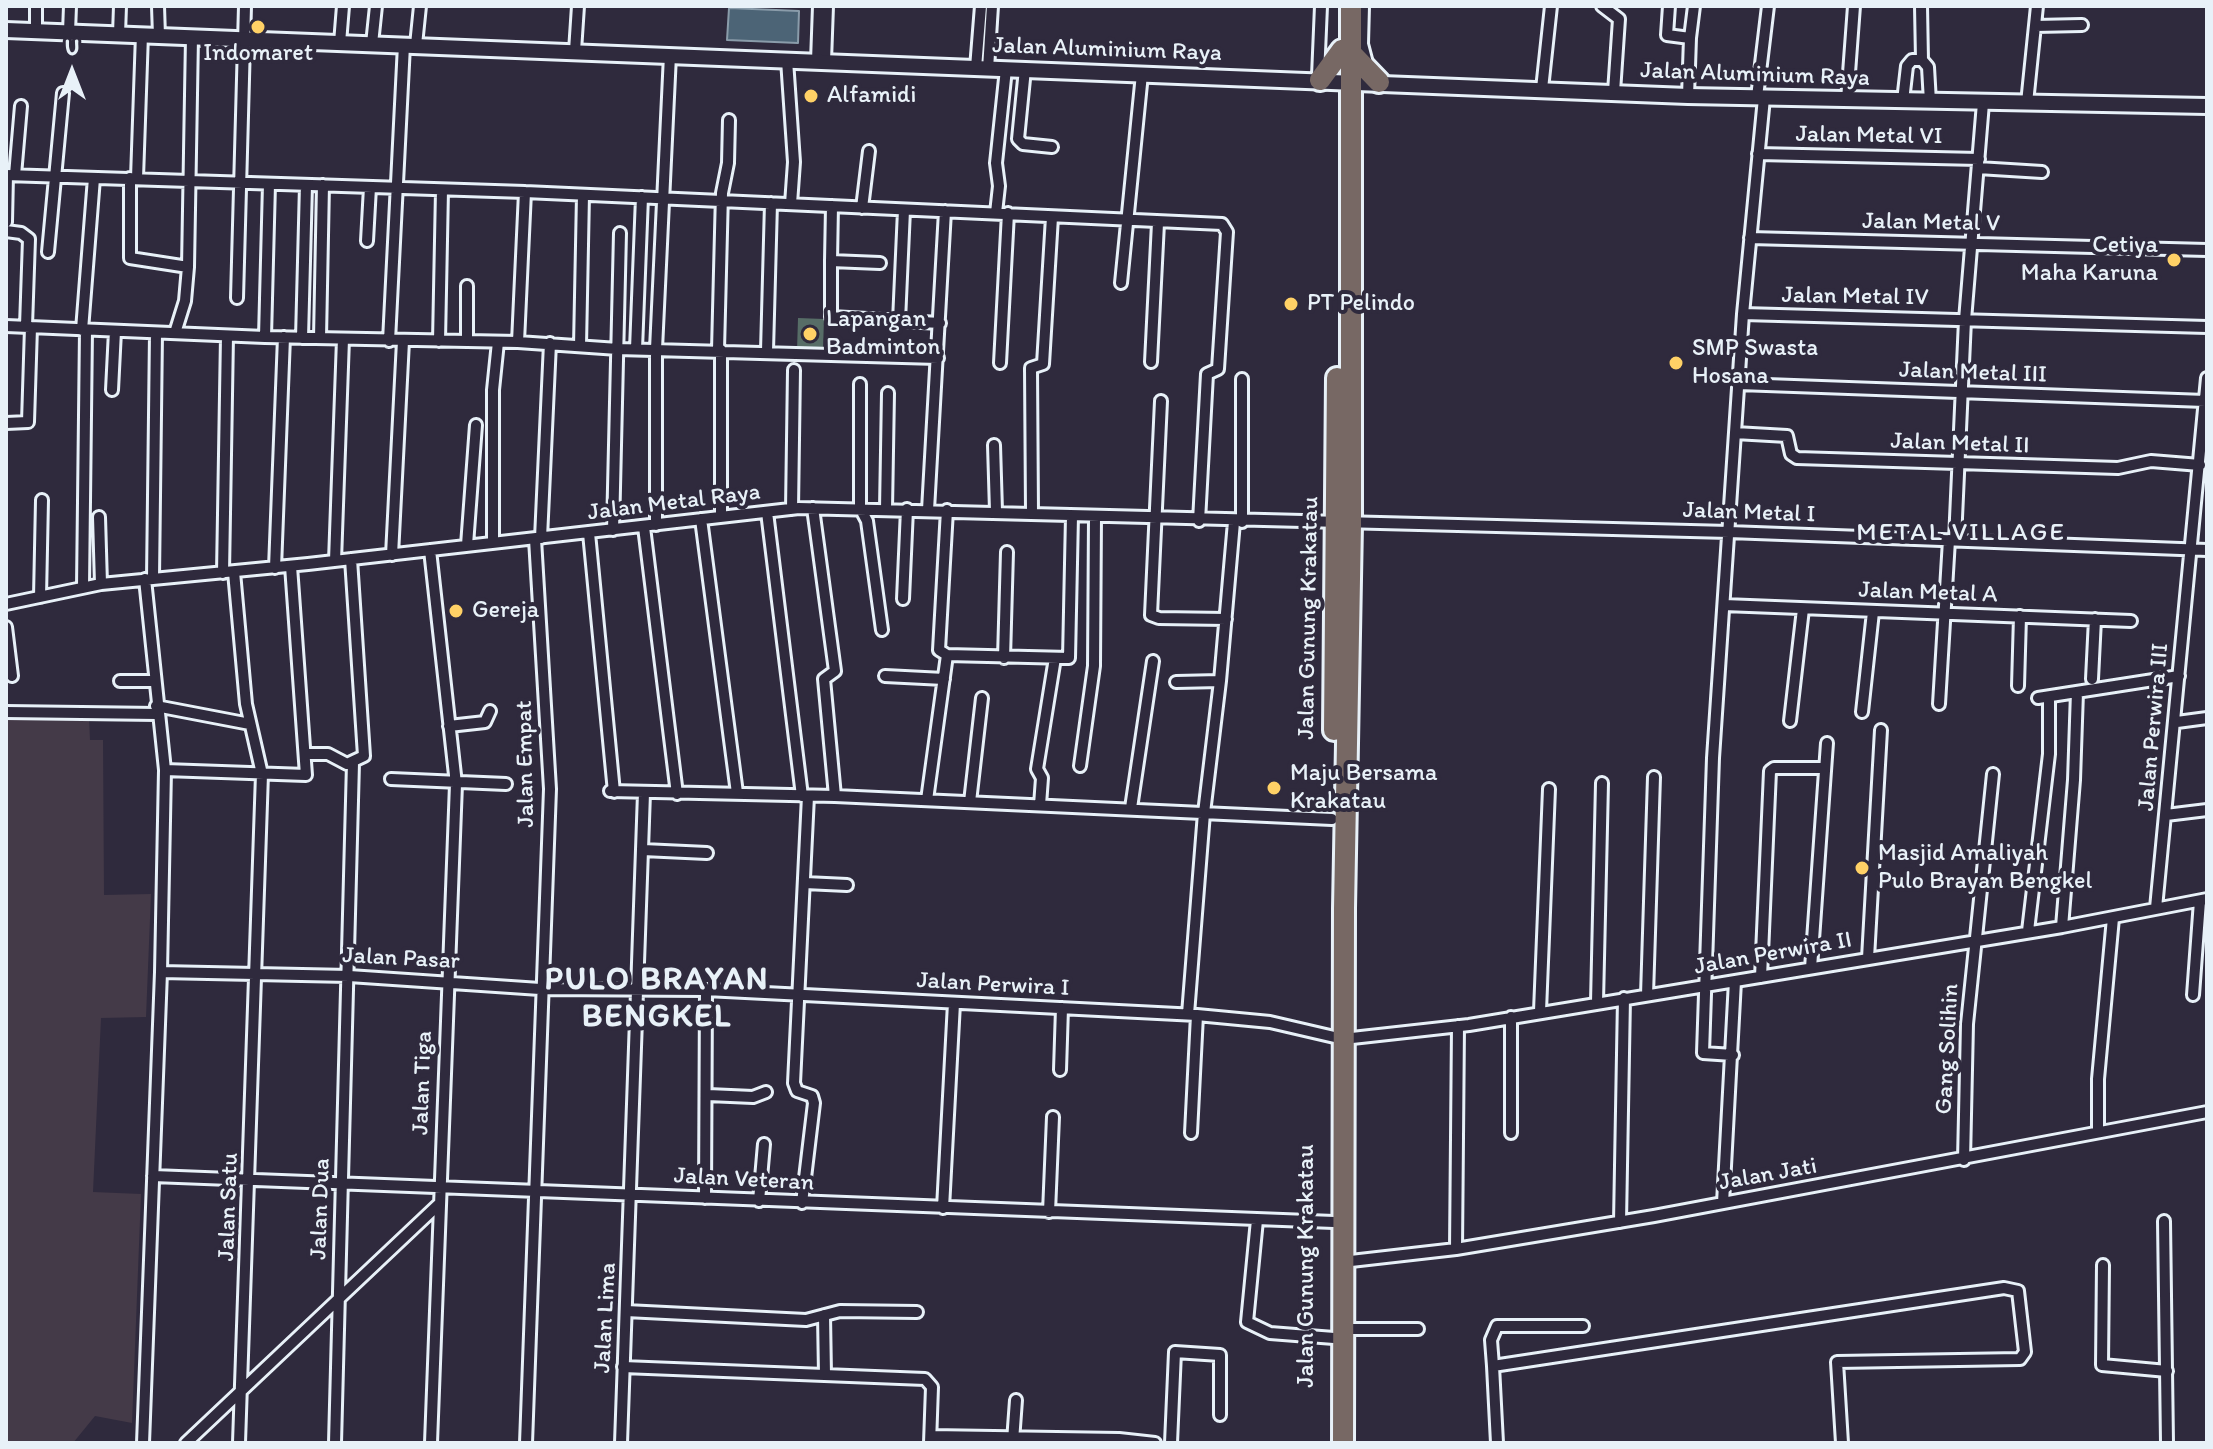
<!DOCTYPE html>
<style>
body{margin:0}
#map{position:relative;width:2213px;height:1449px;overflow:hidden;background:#2f2a3d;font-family:Itim,sans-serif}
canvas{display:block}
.frame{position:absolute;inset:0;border:8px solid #e8f1f8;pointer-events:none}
.north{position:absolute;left:32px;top:32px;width:80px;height:80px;-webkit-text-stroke:6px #2f2a3d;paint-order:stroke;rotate:0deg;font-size:22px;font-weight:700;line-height:32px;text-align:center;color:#e8f1f8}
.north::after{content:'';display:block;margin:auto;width:28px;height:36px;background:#e8f1f8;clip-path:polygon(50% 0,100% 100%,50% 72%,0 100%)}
</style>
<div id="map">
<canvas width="2213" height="1449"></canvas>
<div class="frame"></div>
<div class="north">U</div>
</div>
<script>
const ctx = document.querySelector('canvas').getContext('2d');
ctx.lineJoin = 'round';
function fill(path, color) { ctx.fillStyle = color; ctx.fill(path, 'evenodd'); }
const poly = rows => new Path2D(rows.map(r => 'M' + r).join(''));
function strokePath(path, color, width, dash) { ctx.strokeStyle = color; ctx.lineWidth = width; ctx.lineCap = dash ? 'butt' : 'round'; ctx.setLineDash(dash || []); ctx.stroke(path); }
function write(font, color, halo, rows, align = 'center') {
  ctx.font = font + ' Itim,sans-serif'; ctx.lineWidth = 8; ctx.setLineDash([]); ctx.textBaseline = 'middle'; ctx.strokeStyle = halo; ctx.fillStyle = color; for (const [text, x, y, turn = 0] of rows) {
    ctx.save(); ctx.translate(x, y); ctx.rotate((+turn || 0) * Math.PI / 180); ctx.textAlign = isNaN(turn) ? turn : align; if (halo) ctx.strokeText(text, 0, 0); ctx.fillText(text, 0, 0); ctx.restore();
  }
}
const built = poly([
 [6,714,89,717,90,740,103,740,104,895,151,894,146,1017,101,1018,93,1192,141,1194,132,1423,95,1416,73,1443,6,1443]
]);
const green = poly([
 [798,318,824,319,823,350,797,350]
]);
const water = poly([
 [729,8,799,11,798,43,727,40,729,8]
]);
const street = poly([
 [36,6,36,31],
 [158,6,159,36],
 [1363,6,1362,44,1367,63],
 [1602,6,1619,19,1614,92],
 [1669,6,1667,35,1690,38,1688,96],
 [2035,26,2082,25],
 [69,32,70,6],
 [119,34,120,6],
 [1690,38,1694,6],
 [340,43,343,6],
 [372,44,376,6],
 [416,45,420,6],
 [575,51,578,6],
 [787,60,794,162,791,204],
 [1922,60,1928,67,1930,102],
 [817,61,819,6],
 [825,61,827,6],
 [976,68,981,6],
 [988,69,992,6],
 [1025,69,1018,139,1023,144,1052,147],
 [1318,76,1321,6],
 [1542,89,1551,6],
 [1757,97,1768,6],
 [1847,100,1854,6],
 [1903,101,1907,66,1912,60,1922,60,1921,6],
 [2027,103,2037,6],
 [1758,154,1979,159],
 [1978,168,2042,172],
 [6,175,525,192,1222,224,1227,232,1218,369,1207,374,1199,521],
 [15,175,21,106],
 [130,178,130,258,188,267],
 [137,178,142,34],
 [862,208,869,151],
 [996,213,999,186,996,163,1006,69],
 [6,222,7,175],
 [6,231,21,233,29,239,26,326],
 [1750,238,2207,250],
 [367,241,370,187],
 [48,252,63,93],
 [831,261,832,206],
 [880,263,831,261,831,317,940,323],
 [1121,283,1142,74],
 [237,298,245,6],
 [1743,314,2207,327],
 [899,321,904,210],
 [6,326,265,337,518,342,618,349,938,358],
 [82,330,94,178],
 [175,333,185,301,188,267,192,37],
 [265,337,269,184],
 [302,338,306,185],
 [320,338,323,185],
 [389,341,404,45],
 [439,341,442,190],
 [467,341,467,286],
 [518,342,525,192],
 [580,346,583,195],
 [636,349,642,197],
 [718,350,722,193,728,163,729,120],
 [721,350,721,517],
 [767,351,771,203],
 [1151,362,1158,223],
 [1000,363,1008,213],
 [860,384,860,508,867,521,882,630],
 [1739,384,2205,401],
 [112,390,115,331],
 [1161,401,1151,615,1159,618,1226,619],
 [6,423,28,422,31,327],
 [1735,433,1787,436,1791,454,1797,458,2118,468,2151,461,2200,465],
 [994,445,996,511],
 [813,508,835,671,824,679,835,796],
 [792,509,794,370],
 [886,509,888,393],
 [928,510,945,211],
 [947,510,939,650,947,655],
 [767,512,802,796],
 [1032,512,1031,368,1043,364,1052,217],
 [99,517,101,584],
 [701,519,737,793],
 [1242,522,1242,379],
 [656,525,656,349,670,55],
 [644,527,677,794],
 [613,530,620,233],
 [589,533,614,792],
 [541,538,550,343],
 [1955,540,1965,320,1983,103],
 [493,542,493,390,498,342],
 [467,545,476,425],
 [430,550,456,784,431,1443],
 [392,555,403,341],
 [335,561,343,339],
 [275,568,284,337],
 [234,572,246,704,262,774,239,1443],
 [223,573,227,336],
 [153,578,156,333],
 [83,587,86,330],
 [40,597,42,500],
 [903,599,907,509],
 [6,604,101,584,308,564,799,508,1729,532,2207,550],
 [1724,605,2131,621],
 [6,627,12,676],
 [947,655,1069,658,1072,516],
 [1004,658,1007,552],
 [885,676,944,679],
 [2092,679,2095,619],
 [120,681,154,681],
 [1176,682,1220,681],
 [2018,686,2020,616],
 [2038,698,2179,676],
 [1939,704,1949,540],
 [156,706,250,724],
 [6,712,157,714],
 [1862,712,1873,612],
 [1790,721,1803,609],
 [2177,722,2207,718],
 [449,726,485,722,490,711],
 [306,754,328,754,347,764,364,756,351,559],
 [1080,766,1094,666,1095,517],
 [165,770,306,775,291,566],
 [391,779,506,784],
 [610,791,835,796,1332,819],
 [927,800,947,655],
 [970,802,982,698],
 [1040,805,1042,778,1037,769,1055,658],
 [1131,808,1153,661],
 [2166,815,2207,810],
 [643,850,707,853],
 [805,883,847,885],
 [2156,908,2207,378],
 [2062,927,2074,780,2077,692],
 [2028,931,2049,754,2049,697],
 [1868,958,1881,730],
 [1811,968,1827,743],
 [161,972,349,976,540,989,706,990,1197,1015,1270,1022,1343,1039,1469,1025,2062,927,2207,899],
 [1761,977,1770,771,1774,768,1825,768],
 [1647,995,1654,777],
 [2193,995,2200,901],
 [1597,1002,1602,783],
 [1540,1011,1549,789],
 [1188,1014,1204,813,1220,681,1234,522],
 [1733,1055,1703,1053,1713,758,1743,314,1764,98],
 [1060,1070,1062,1008],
 [708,1095,753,1097,766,1092],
 [2098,1131,2098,1079,2113,918],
 [1191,1133,1197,1015],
 [1511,1133,1511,1017],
 [1964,1160,1967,1024,1993,774],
 [153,1176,1334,1222],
 [705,1198,706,990],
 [759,1201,764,1144],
 [802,1203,814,1103,812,1096,797,1091,794,1083,808,796],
 [1723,1203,1735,981],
 [943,1208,954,1003],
 [1049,1212,1053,1117],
 [1257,1220,1247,1322,1270,1333,1334,1338],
 [2164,1221,2167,1443],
 [1620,1222,1624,998],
 [1456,1249,1458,1026],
 [1342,1262,1456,1249,1654,1216,2207,1112],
 [2103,1265,2102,1365,2167,1371],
 [626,1311,806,1320,840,1311,917,1312],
 [824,1315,825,1375],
 [1345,1329,1418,1329],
 [1493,1366,1491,1340,1497,1326,1583,1326],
 [623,1367,925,1379,932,1387,930,1443],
 [931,1436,1119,1439,1155,1443],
 [1013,1441,1016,1400],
 [143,1443,161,972,165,770,145,579],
 [186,1443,438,1205],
 [335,1443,353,763],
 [526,1443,550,789,535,539],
 [621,1443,644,793],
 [1171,1443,1175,1352,1220,1355,1220,1415],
 [1497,1443,1493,1366,2004,1288,2018,1291,2025,1352,2020,1359,1837,1362,1842,1443]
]);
const secondary = poly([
 [6,30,1688,96,2207,106]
]);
const highway = poly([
 [1353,55,1379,82],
 [1320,80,1342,50],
 [1334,730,1337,378],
 [1343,1443,1344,908,1351,524,1351,6]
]);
const markers = [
 [258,27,8,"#ffd166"],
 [811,96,8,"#ffd166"],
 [2174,260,8,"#ffd166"],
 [1291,304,8,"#ffd166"],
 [810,334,8,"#ffd166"],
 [1676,363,8,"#ffd166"],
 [456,611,8,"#ffd166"],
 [1274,788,8,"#ffd166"],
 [1862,868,8,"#ffd166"]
];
const streetNames = [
 ["Jalan Aluminium Raya",1107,50,2],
 ["Jalan Aluminium Raya",1755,75,2],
 ["Jalan Metal VI",1869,136,1],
 ["Jalan Metal V",1931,223,1],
 ["Jalan Metal IV",1855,297,1],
 ["Jalan Metal III",1973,373,2],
 ["Jalan Metal II",1960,444,2],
 ["Jalan Metal Raya",674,503,-7],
 ["Jalan Metal I",1749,513,2],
 ["Jalan Metal A",1928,593,2],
 ["Jalan Gunung Krakatau",1309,618,-89],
 ["Jalan Perwira III",2154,727,-85],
 ["Jalan Empat",526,764,-91],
 ["Jalan Perwira II",1773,954,-10],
 ["Jalan Pasar",401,959,3],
 ["Jalan Perwira I",993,985,3],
 ["Gang Solihin",1948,1049,-87],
 ["Jalan Tiga",423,1083,-88],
 ["Jalan Jati",1768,1175,-10],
 ["Jalan Veteran",744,1180,3],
 ["Jalan Satu",229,1207,-88],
 ["Jalan Dua",321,1209,-88],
 ["Jalan Gunung Krakatau",1307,1266,-90],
 ["Jalan Lima",606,1318,-87]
];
const poiNames = [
 ["Indomaret",258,54,"center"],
 ["Alfamidi",827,96],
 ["Cetiya",2158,246,"right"],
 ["Maha Karuna",2158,274,"right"],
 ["PT Pelindo",1307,304],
 ["Lapangan",826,320],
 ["Badminton",826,348],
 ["SMP Swasta",1692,349],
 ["Hosana",1692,377],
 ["Gereja",472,611],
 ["Maju Bersama",1290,774],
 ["Krakatau",1290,802],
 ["Masjid Amaliyah",1878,854],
 ["Pulo Brayan Bengkel",1878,882]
];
const neighbourhoodNames = [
 ["METAL VILLAGE",1961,533]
];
const districtNames = [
 ["PULO BRAYAN",657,981],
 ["BENGKEL",657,1018]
];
fill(built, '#443a48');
fill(green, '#576d67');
fill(water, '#4c6476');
strokePath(water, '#8a9caa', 2);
strokePath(street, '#e8f1f8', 16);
strokePath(secondary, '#e8f1f8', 20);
strokePath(highway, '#e8f1f8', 26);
strokePath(street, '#2f2a3d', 10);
strokePath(secondary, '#2f2a3d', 14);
strokePath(highway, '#776864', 20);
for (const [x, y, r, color] of markers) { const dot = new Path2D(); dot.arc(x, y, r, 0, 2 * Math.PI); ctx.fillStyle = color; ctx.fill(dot); strokePath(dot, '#2f2a3d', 3); }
write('24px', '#e8f1f8', '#2f2a3d', streetNames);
write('24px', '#e8f1f8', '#2f2a3d', poiNames, 'left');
ctx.letterSpacing = '2px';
write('26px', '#e8f1f8', '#2f2a3d', neighbourhoodNames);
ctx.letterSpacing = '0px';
ctx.letterSpacing = '2px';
write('bold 32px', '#e8f1f8', '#2f2a3d', districtNames);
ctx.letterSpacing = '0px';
</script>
